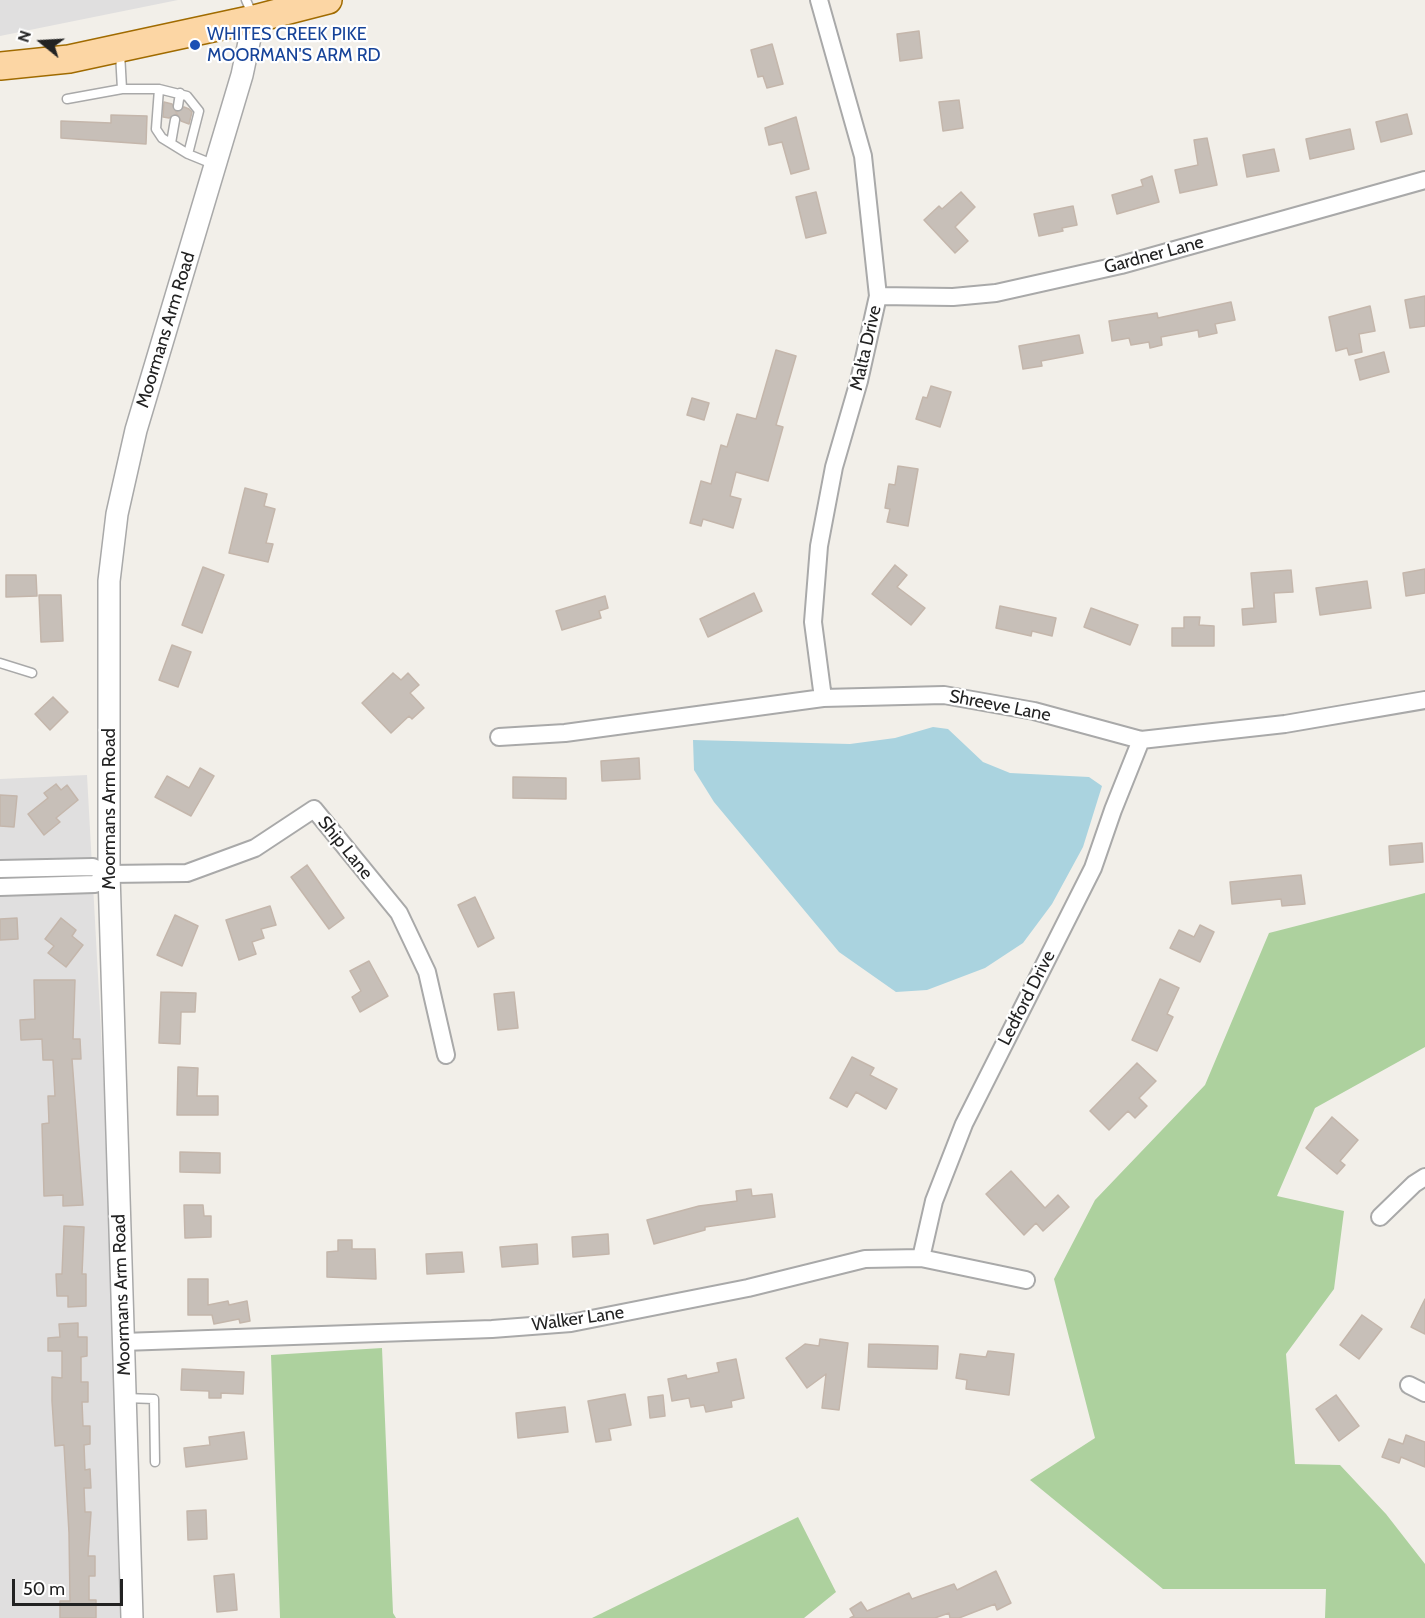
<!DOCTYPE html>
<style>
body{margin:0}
#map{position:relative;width:1425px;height:1618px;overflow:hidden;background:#f2efe9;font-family:Cabin,sans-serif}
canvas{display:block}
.north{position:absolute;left:12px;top:12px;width:60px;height:60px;-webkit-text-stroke:4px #fff;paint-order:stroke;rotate:288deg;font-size:16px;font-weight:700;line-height:24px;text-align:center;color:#222}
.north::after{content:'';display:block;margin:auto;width:21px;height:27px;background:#222;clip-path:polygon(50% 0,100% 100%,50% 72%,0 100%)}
.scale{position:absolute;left:12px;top:1579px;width:111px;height:27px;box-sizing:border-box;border:3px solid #222;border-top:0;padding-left:8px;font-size:18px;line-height:21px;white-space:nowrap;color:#222;-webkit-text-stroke:4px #fff;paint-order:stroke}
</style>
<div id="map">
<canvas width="1425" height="1618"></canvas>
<div class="north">N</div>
<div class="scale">50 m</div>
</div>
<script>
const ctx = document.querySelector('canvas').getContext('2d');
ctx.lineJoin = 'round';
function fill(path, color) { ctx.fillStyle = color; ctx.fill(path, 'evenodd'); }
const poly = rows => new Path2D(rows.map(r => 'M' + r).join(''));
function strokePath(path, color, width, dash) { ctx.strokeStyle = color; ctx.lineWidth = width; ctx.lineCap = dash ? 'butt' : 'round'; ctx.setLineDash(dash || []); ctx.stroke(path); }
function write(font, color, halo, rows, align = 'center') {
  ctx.font = font + ' Cabin,sans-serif'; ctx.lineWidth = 4.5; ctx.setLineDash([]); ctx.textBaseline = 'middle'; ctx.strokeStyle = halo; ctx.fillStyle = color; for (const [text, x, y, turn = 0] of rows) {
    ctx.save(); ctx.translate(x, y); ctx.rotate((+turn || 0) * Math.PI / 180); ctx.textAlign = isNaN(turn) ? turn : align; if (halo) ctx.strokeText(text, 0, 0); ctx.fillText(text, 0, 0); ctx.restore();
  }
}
const residential = poly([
 [0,0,178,0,0,36],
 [87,775,109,1176,120,1618,0,1618,0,779]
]);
const forest = poly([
 [1425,893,1425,1047,1315,1108,1277,1196,1344,1211,1334,1289,1286,1354,1295,1464,1340,1465,1386,1514,1425,1564,1425,1618,1325,1618,1326,1589,1163,1589,1030,1480,1095,1438,1054,1279,1095,1200,1205,1085,1269,933],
 [382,1348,393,1613,396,1618,280,1618,271,1355],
 [798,1517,836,1592,804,1618,592,1618]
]);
const water = poly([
 [933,727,948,729,983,762,1010,773,1089,777,1102,786,1083,847,1052,904,1023,943,985,968,927,990,896,992,839,952,714,802,694,770,693,740,850,744,895,738]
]);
const building = poly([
 [919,31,922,58,900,61,897,34,919,31],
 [772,44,783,84,767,88,763,76,758,77,751,50,772,44],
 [959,100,963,128,943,131,939,102,959,100],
 [164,102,172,104,176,112,184,107,189,109,192,112,189,124,181,121,177,114,169,118,163,117,164,102],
 [1407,114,1412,134,1381,142,1376,122,1407,114],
 [111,115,147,116,146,144,61,138,61,121,111,123,111,115],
 [796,117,809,169,791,174,782,142,769,145,765,128,796,117],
 [1350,129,1354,149,1310,159,1306,139,1350,129],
 [1207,138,1217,185,1180,193,1175,170,1198,165,1194,140,1207,138],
 [1274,149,1279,171,1247,177,1243,155,1274,149],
 [1152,176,1159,202,1117,214,1112,195,1143,186,1141,180,1152,176],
 [816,192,826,233,806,238,796,197,816,192],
 [961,192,975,207,955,227,968,241,955,253,924,220,939,206,942,209,961,192],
 [1073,206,1077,225,1062,228,1063,231,1039,236,1034,214,1073,206],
 [1425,296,1425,326,1410,328,1405,300,1425,296],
 [1231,302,1235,320,1215,324,1217,333,1199,337,1198,330,1161,337,1162,345,1150,348,1149,342,1131,345,1129,338,1112,341,1109,321,1157,313,1158,318,1231,302],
 [1370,306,1375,331,1359,334,1362,352,1349,355,1347,348,1336,351,1329,317,1370,306],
 [1079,335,1083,353,1041,361,1042,366,1023,369,1019,346,1079,335],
 [776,350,796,356,776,425,783,427,768,481,736,472,730,496,741,499,733,528,703,519,701,526,690,523,701,481,711,484,721,445,727,447,737,414,756,419,776,350],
 [1384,352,1389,372,1360,380,1355,360,1384,352],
 [931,386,951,392,940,427,916,419,923,397,927,398,931,386],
 [692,398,709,403,704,420,687,415,692,398],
 [898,466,918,469,908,526,887,522,890,509,885,508,889,484,895,485,898,466],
 [245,488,267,494,264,506,275,509,266,543,273,544,268,562,229,553,245,488],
 [895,565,907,575,897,587,925,608,911,625,872,594,895,565],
 [203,567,224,575,202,633,182,625,203,567],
 [1425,569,1425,593,1406,596,1403,573,1425,569],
 [1291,570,1293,592,1274,593,1276,622,1243,625,1242,609,1254,608,1251,573,1291,570],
 [6,575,36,575,37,596,6,597,6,575],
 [1367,581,1371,608,1320,615,1316,588,1367,581],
 [754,593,762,611,708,637,700,619,754,593],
 [39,595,61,595,63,641,41,642,39,595],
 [605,596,608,608,599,611,601,618,562,630,556,611,605,596],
 [1000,606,1056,618,1052,636,1032,631,1031,636,996,628,1000,606],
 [1091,608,1138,625,1130,645,1084,627,1091,608],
 [1184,617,1200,617,1199,625,1214,626,1214,646,1172,646,1172,628,1184,628,1184,617],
 [172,645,191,652,178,687,159,680,172,645],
 [393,673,401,680,408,673,419,685,410,693,424,708,412,719,409,716,391,733,362,703,393,673],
 [53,697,68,712,50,730,35,714,53,697],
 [639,758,640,779,602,781,601,761,639,758],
 [200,768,214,776,191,816,155,797,167,776,189,788,200,768],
 [513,777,566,778,566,799,513,798,513,777],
 [56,784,61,790,67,785,78,800,56,818,60,822,44,835,28,814,48,798,44,793,56,784],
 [0,795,17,796,14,827,0,826,0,795],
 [1422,843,1423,862,1390,865,1389,846,1422,843],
 [307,865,344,918,329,929,291,877,307,865],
 [1301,875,1305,904,1282,906,1281,899,1232,904,1230,882,1301,875],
 [475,897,494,938,478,947,458,905,475,897],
 [270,906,276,925,261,929,264,938,252,942,256,954,239,960,226,920,270,906],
 [175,915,198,926,182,966,157,955,175,915],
 [17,918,18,939,0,940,0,919,17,918],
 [61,918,76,930,72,936,83,945,66,967,48,953,54,946,45,939,61,918],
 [1200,925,1214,932,1200,962,1170,948,1179,930,1194,937,1200,925],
 [369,961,388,996,360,1012,352,997,361,991,350,971,369,961],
 [1160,979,1179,988,1167,1014,1173,1017,1157,1051,1132,1040,1160,979],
 [34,980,75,980,73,1039,80,1039,81,1059,72,1059,83,1205,63,1206,63,1195,44,1196,42,1124,49,1123,48,1096,55,1096,53,1060,43,1060,42,1039,21,1040,20,1020,35,1019,34,980],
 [161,992,196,993,195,1012,181,1012,180,1044,159,1043,161,992],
 [514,992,518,1028,498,1030,494,994,514,992],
 [852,1057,874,1068,870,1075,897,1089,886,1109,856,1092,847,1107,830,1098,852,1057],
 [1137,1063,1156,1081,1139,1098,1147,1106,1135,1118,1128,1111,1109,1130,1090,1111,1137,1063],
 [178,1067,198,1068,197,1096,218,1096,218,1115,177,1115,178,1067],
 [1332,1117,1358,1140,1340,1161,1345,1165,1337,1174,1306,1148,1332,1117],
 [180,1152,220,1153,220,1173,180,1172,180,1152],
 [1011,1171,1045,1208,1058,1195,1069,1207,1043,1231,1036,1223,1024,1235,986,1194,1011,1171],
 [751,1189,752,1196,772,1194,775,1217,705,1227,705,1230,654,1244,647,1220,699,1206,737,1201,736,1191,751,1189],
 [184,1205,203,1205,204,1216,211,1216,211,1237,185,1238,184,1205],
 [64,1226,84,1227,82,1274,86,1274,86,1306,68,1307,68,1296,57,1296,56,1274,62,1274,64,1226],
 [608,1234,609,1254,573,1257,572,1237,608,1234],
 [338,1240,352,1240,352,1249,375,1249,376,1279,327,1277,327,1252,338,1251,338,1240],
 [537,1244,538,1264,502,1267,500,1247,537,1244],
 [462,1252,464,1272,427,1274,426,1254,462,1252],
 [188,1279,208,1279,208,1305,228,1301,229,1305,247,1301,250,1321,240,1323,239,1319,214,1324,212,1315,188,1315,188,1279],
 [1425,1299,1425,1334,1411,1327,1425,1299],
 [1362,1315,1382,1329,1359,1359,1340,1345,1362,1315],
 [78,1323,78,1337,87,1337,87,1356,81,1357,81,1382,88,1382,88,1402,82,1402,83,1426,90,1426,90,1444,84,1445,85,1470,90,1469,91,1488,84,1488,85,1512,91,1512,88,1556,95,1556,95,1576,89,1576,89,1600,96,1600,96,1618,60,1618,60,1601,70,1601,69,1533,64,1445,55,1446,52,1401,52,1377,62,1378,62,1351,48,1351,48,1338,60,1337,59,1324,78,1323],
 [820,1339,848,1343,839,1410,822,1408,826,1374,807,1388,786,1358,805,1344,819,1346,820,1339],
 [869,1344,938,1346,937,1369,868,1367,869,1344],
 [988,1351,1014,1354,1009,1395,966,1389,967,1380,956,1378,960,1354,986,1357,988,1351],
 [736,1359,744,1398,731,1401,732,1407,706,1412,704,1405,691,1407,689,1398,672,1401,668,1379,686,1375,687,1379,719,1372,717,1363,736,1359],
 [182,1369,244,1372,243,1394,221,1393,221,1398,209,1398,209,1391,181,1390,182,1369],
 [625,1394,631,1425,609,1429,611,1440,596,1442,588,1401,625,1394],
 [663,1395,665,1416,650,1418,648,1397,663,1395],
 [1336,1395,1359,1426,1339,1441,1316,1409,1336,1395],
 [565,1407,568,1432,518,1438,516,1413,565,1407],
 [244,1432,247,1459,186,1467,184,1448,210,1445,209,1437,244,1432],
 [1406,1435,1425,1442,1425,1467,1401,1457,1399,1463,1382,1457,1389,1439,1403,1444,1406,1435],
 [206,1510,207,1539,188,1540,187,1511,206,1510],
 [996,1571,1011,1603,997,1610,995,1604,959,1618,950,1618,949,1613,935,1618,850,1618,854,1616,850,1609,861,1602,867,1611,909,1593,912,1599,954,1584,957,1590,996,1571],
 [234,1574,237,1610,217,1612,214,1576,234,1574]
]);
const service = poly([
 [246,0,253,16],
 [120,53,122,89,159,89,187,96,199,111,188,154,215,165],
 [159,89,156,129,162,138,188,154],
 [67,99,122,89],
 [178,106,180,93],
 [171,143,175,120],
 [0,663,32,673],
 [125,1398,154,1399,155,1462]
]);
const minor = poly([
 [819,0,863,156,878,296,859,381,834,467,819,546,813,622,823,698],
 [878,296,953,297,996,293,1121,265,1425,180],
 [499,737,565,733,823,698,944,695,1034,711,1141,740,1285,724,1425,700],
 [0,869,93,867,109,874,187,873,255,848,314,809,399,913,427,972,446,1055],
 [0,887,95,884,109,874],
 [1380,1217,1414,1184,1425,1177],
 [921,1258,934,1201,964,1124,1093,868,1113,810,1141,740],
 [123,1342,492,1329,571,1323,748,1288,865,1259,921,1258,1026,1280],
 [1409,1385,1425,1393]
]);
const tertiary = poly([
 [132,1618,109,874,109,581,117,514,136,430,242,75,254,19]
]);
const primary = poly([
 [0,66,69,59,254,19,328,0]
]);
const markers = [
 [195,45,6,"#1a4fb4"]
];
const transitNames = [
 ["WHITES CREEK PIKE",207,35],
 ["MOORMAN'S ARM RD",207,56]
];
const streetNames = [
 ["Gardner Lane",1154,255,-15],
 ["Moormans Arm Road",166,330,-73],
 ["Malta Drive",866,348,-77],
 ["Shreeve Lane",1000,706,11],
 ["Moormans Arm Road",110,809,-90],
 ["Ship Lane",345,848,51],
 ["Ledford Drive",1027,998,-63],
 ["Moormans Arm Road",122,1295,-92],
 ["Walker Lane",578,1319,-8]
];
fill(residential, '#e0dfdf');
fill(forest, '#add19e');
fill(water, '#aad3df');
fill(building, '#c7bfb8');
strokePath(building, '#c4b6ab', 1.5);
strokePath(service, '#a9a9a9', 11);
strokePath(minor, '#a9a9a9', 20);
strokePath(tertiary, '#a9a9a9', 24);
strokePath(primary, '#a06b00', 30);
strokePath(service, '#fff', 8);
strokePath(minor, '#fff', 16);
strokePath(tertiary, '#fff', 21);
strokePath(primary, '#fcd6a4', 27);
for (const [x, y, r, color] of markers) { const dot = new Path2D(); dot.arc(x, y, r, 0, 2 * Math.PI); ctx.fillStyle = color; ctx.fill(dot); strokePath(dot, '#fff', 2); }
write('18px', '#164399', '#fff', transitNames, 'left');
write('18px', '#222', '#fff', streetNames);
</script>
